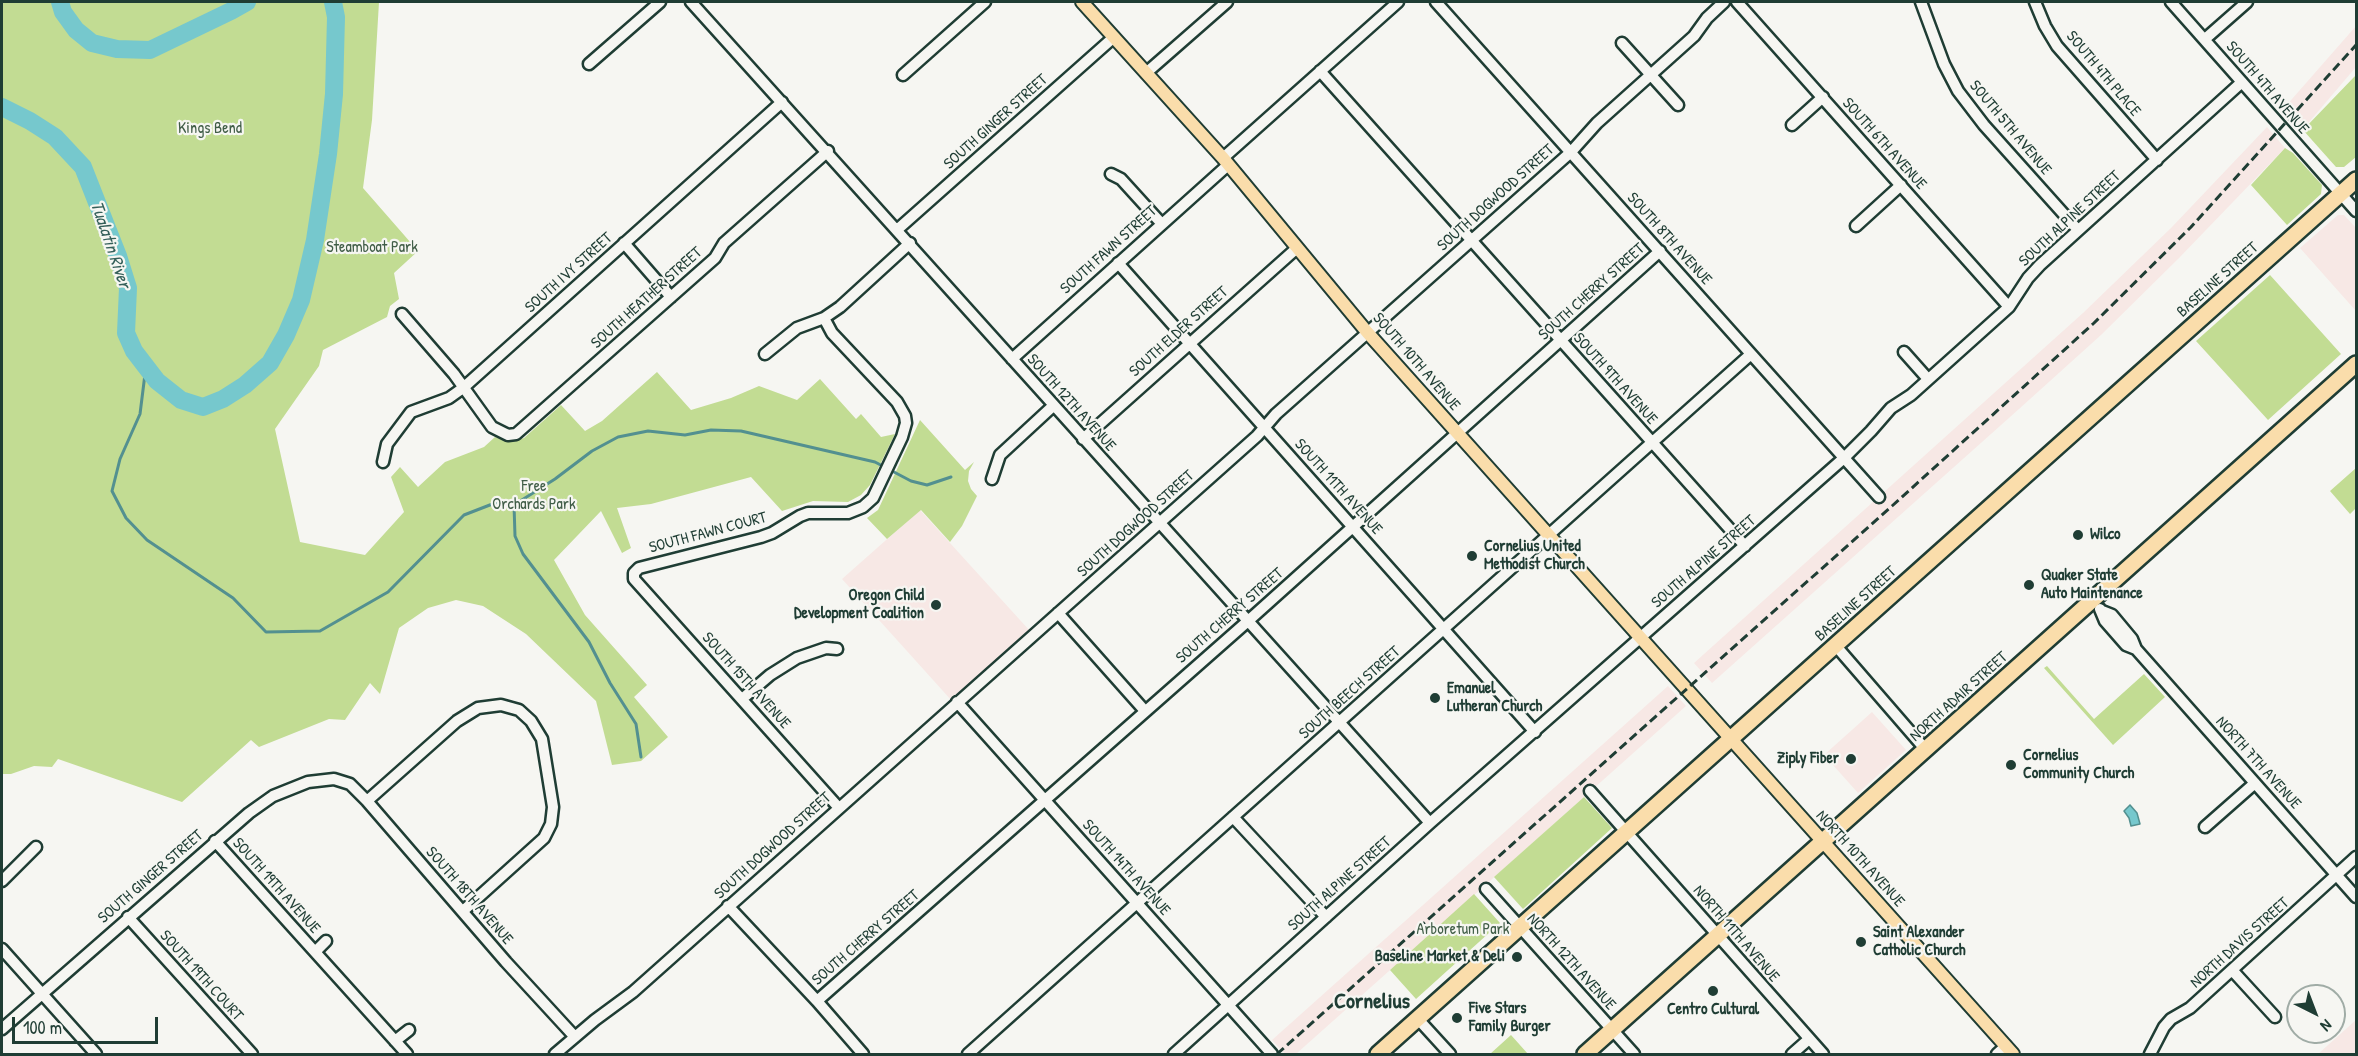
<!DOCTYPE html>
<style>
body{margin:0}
#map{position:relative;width:2358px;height:1056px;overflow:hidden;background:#f6f6f2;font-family:"Patrick Hand",sans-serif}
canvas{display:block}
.frame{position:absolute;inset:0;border:3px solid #1f3d34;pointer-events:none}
.north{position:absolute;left:2286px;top:984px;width:60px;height:60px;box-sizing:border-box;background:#f6f6f2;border:2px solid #a0aca6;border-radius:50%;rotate:138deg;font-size:16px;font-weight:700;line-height:24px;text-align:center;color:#1f3d34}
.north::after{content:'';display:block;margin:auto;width:21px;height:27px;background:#1f3d34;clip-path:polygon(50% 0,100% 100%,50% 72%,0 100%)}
.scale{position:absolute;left:12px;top:1017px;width:146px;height:27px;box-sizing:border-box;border:3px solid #1f3d34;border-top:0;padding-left:8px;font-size:18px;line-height:21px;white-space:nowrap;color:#1f3d34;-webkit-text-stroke:4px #f6f6f2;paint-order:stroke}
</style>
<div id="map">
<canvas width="2358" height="1056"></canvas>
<div class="frame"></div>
<div class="north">N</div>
<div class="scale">100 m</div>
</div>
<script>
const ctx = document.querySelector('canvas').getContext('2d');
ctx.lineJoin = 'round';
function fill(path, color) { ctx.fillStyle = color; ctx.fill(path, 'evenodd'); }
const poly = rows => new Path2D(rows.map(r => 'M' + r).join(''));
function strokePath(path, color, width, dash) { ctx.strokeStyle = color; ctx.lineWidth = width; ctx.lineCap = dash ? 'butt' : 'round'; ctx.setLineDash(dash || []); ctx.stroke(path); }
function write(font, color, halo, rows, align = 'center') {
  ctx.font = font + ' "Patrick Hand",sans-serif'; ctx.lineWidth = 4.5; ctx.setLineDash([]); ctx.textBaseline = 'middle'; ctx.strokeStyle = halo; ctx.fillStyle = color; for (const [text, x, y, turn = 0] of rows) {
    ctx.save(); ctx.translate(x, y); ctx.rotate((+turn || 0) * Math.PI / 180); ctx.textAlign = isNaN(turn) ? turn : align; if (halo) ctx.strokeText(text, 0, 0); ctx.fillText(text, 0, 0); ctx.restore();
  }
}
const built = poly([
 [2356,26,2356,67,2304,128,2285,107],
 [2267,127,2285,148,2179,258,2101,335,2019,409,1712,683,1694,663,2083,313,2171,228],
 [2338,215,2344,215,2356,228,2356,311,2300,248],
 [920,510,1030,631,952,701,842,579],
 [1668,686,1686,706,1296,1054,1285,1054,1272,1040],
 [1872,712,1906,750,1858,793,1824,755],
 [2356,1020,2356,1054,2318,1054]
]);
const green = poly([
 [2,2,379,2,372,120,363,188,418,251,394,273,399,299,390,306,387,317,323,350,319,366,275,429,300,542,365,555,404,512,391,477,400,467,418,487,445,462,484,447,495,437,511,442,524,438,561,405,585,431,602,421,657,372,691,410,731,398,759,386,797,400,820,379,856,419,861,414,881,437,895,434,870,485,861,495,848,502,813,501,782,511,751,477,651,504,617,508,631,548,622,553,601,511,554,560,585,615,647,685,634,697,668,737,641,761,612,765,596,701,526,634,483,606,456,600,428,608,399,628,380,694,370,683,345,720,329,719,259,747,251,740,182,802,58,759,52,767,34,766,11,774,2,774],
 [2356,75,2356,157,2344,167,2336,167,2303,130],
 [2285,148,2293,153,2322,185,2321,194,2287,225,2251,185],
 [2270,275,2341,354,2268,420,2196,341],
 [920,420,965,470,974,462,969,471,968,481,971,489,977,496,962,526,950,542,921,510,887,539,867,518,878,510],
 [2356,468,2356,508,2350,514,2330,491],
 [2047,666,2094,719,2144,674,2165,697,2113,745,2044,668],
 [1584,797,1612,828,1523,909,1494,877],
 [1474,894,1500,923,1416,999,1390,970],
 [1511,1035,1528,1054,1490,1054]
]);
const water = poly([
 [2130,805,2137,813,2140,824,2131,826,2129,818,2124,811,2130,805]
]);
const stream = poly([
 [146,366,140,414,120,459,112,491,126,518,147,540,233,598,266,632,320,631,388,592,464,515,495,503,514,505,555,479,592,451,618,437,648,431,685,435,711,430,741,431,875,462,911,481,927,485,951,477],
 [514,505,515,536,523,554,589,642,610,683,636,724,641,757]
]);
const river = poly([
 [60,2,63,12,76,30,92,43,117,49,150,50,231,11,247,2],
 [2,107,30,121,55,137,83,167,118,256,128,288,126,333,134,351,157,381,181,400,203,407,223,399,245,385,270,363,286,335,301,300,315,240,328,154,334,94,336,17,333,2]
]);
const minor = poly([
 [691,2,1430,823],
 [1436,2,1879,497],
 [1737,2,2009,307],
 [1921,2,1944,64,1958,91,1984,125,2078,230],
 [2035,2,2045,26,2057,46,2157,160],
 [2171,2,2356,211],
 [2205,39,2247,2],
 [1622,43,1678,105],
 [589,64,660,2],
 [1320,71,1745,546],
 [1146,73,1227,2],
 [903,75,985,2],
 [1792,125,1823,97],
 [1223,158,1398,2],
 [1111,174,1121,179,1161,223],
 [1856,226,1901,185],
 [898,229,1114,37],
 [624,243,671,297],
 [1118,263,1535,732],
 [402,314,454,374,492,427,508,435,516,434,715,258,724,243,828,151],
 [824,318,832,333,897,402,905,416,906,423,902,437,873,498,863,507,848,513,808,513,800,516,772,533,761,537,639,568,634,573,634,579,839,808],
 [1904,352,1928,379],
 [765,354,797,328,824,318,840,307,910,243],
 [1012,359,1228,165],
 [1083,439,1297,248],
 [383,462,387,444,411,412,449,398,463,388,782,102],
 [992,479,1000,455,1053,406],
 [2100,609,2105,621,2126,645,2136,649],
 [2102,611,2112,615,2132,639,2136,649,2356,897],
 [1058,613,1145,711],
 [1836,646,1926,750],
 [742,699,770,675,797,658,826,648,837,649],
 [957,702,1272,1054],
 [1590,791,1823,1054],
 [367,801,457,721,478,708,501,705,519,710,531,721,542,739,553,807,551,824,544,838,463,911],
 [1233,817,1326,917],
 [2205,827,2255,783],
 [215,841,407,1054],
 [2,881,36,847],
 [1486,889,1634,1054],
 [728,906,817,1001,863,1054],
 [128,917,252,1054],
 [2,949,96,1054],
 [315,952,326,941],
 [2232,970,2275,1017],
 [817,1001,1248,621,1660,251],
 [1418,1019,1450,1054],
 [2,1029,249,813,273,796,308,782,334,779,350,784,367,801,506,962,575,1037],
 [395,1041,409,1030],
 [555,1054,595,1020,633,992,1257,436,1276,414,1571,152,1597,123,1694,36,1707,18,1724,2],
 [968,1054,1751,354],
 [1174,1054,1430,823,1844,458,1871,431,1891,408,1911,395,2009,307,2028,278,2040,265,2242,82],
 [1792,1054,1809,1039],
 [1997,1054,2006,1046],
 [2150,1054,2164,1027,2171,1019,2190,1008,2356,857]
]);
const major = poly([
 [1082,2,1223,158,1367,332,2013,1054]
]);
const highway = poly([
 [1378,1054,2356,180],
 [1585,1054,2356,364]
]);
const rail = poly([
 [1277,1054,1892,506,2094,323,2191,227,2356,45]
]);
const markers = [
 [2078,535,6,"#1f3d34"],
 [1472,556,6,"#1f3d34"],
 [2029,585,6,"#1f3d34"],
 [936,605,6,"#1f3d34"],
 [1435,698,6,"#1f3d34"],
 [1851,759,6,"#1f3d34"],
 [2011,765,6,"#1f3d34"],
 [1861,942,6,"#1f3d34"],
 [1517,957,6,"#1f3d34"],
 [1713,991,6,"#1f3d34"],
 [1457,1018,6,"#1f3d34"]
];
const streetNames = [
 ["SOUTH 4TH PLACE",2103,74,50],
 ["SOUTH 4TH AVENUE",2267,88,49],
 ["SOUTH GINGER STREET",996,122,-42],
 ["SOUTH 5TH AVENUE",2010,128,50],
 ["SOUTH 6TH AVENUE",1884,144,48],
 ["SOUTH DOGWOOD STREET",1496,198,-42],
 ["SOUTH ALPINE STREET",2070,219,-43],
 ["SOUTH 8TH AVENUE",1669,239,48],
 ["SOUTH FAWN STREET",1109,250,-42],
 ["SOUTH IVY STREET",569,273,-42],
 ["BASELINE STREET",2218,280,-42],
 ["SOUTH CHERRY STREET",1592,292,-42],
 ["SOUTH HEATHER STREET",647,298,-42],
 ["SOUTH ELDER STREET",1179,332,-42],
 ["SOUTH 10TH AVENUE",1416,362,49],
 ["SOUTH 9TH AVENUE",1615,379,48],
 ["SOUTH 12TH AVENUE",1071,403,48],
 ["SOUTH 11TH AVENUE",1338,487,48],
 ["SOUTH DOGWOOD STREET",1136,524,-42],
 ["SOUTH FAWN COURT",708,533,-15],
 ["SOUTH ALPINE STREET",1704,562,-41],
 ["BASELINE STREET",1856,604,-42],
 ["SOUTH CHERRY STREET",1230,616,-41],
 ["SOUTH 15TH AVENUE",746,681,48],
 ["SOUTH BEECH STREET",1350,693,-42],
 ["NORTH ADAIR STREET",1959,697,-42],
 ["NORTH 7TH AVENUE",2258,763,48],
 ["SOUTH DOGWOOD STREET",773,846,-42],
 ["NORTH 10TH AVENUE",1860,859,48],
 ["SOUTH 14TH AVENUE",1126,868,48],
 ["SOUTH GINGER STREET",151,877,-41],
 ["SOUTH ALPINE STREET",1340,884,-42],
 ["SOUTH 19TH AVENUE",276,886,48],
 ["SOUTH 18TH AVENUE",469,896,49],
 ["NORTH 11TH AVENUE",1736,934,49],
 ["SOUTH CHERRY STREET",866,938,-41],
 ["NORTH DAVIS STREET",2240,943,-42],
 ["NORTH 12TH AVENUE",1571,962,48],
 ["SOUTH 19TH COURT",201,976,48]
];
const parkNames = [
 ["Kings Bend",210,129],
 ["Steamboat Park",372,248],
 ["Free",534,487],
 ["Orchards Park",534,505],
 ["Arboretum Park",1463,930]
];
const poiNames = [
 ["Wilco",2090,535],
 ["Cornelius United",1484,547],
 ["Methodist Church",1484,565],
 ["Quaker State",2041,576],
 ["Auto Maintenance",2041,594],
 ["Oregon Child",924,596,"right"],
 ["Development Coalition",924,614,"right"],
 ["Emanuel",1447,689],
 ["Lutheran Church",1447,707],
 ["Cornelius",2023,756],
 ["Community Church",2023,774],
 ["Ziply Fiber",1839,759,"right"],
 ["Saint Alexander",1873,933],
 ["Catholic Church",1873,951],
 ["Baseline Market & Deli",1505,957,"right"],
 ["Five Stars",1469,1009],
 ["Family Burger",1469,1027],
 ["Centro Cultural",1713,1010,"center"]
];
const waterNames = [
 ["Tualatin River",110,245,71]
];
const districtNames = [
 ["Cornelius",1372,1002]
];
fill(built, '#f7e8e5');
fill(green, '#c2dc93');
fill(water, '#76c8cd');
strokePath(water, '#539090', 1.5);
strokePath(stream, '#539090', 3);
strokePath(river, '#76c8cd', 18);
strokePath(minor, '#1f3d34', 15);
strokePath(major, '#1f3d34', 16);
strokePath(highway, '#1f3d34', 20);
strokePath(minor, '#f6f6f2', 10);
strokePath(major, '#faddab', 12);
strokePath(highway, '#faddab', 15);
strokePath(rail, '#1f3d34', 3, [9, 4.5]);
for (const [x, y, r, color] of markers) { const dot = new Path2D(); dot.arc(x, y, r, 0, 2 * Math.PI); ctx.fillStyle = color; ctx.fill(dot); strokePath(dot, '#f6f6f2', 2); }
write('16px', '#1f3d34', '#f6f6f2', streetNames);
write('16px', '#405d47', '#f6f6f2', parkNames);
write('bold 16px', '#1f3d34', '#f6f6f2', poiNames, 'left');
write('italic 18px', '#35605a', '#f6f6f2', waterNames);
write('bold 22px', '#1f3d34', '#f6f6f2', districtNames);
</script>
